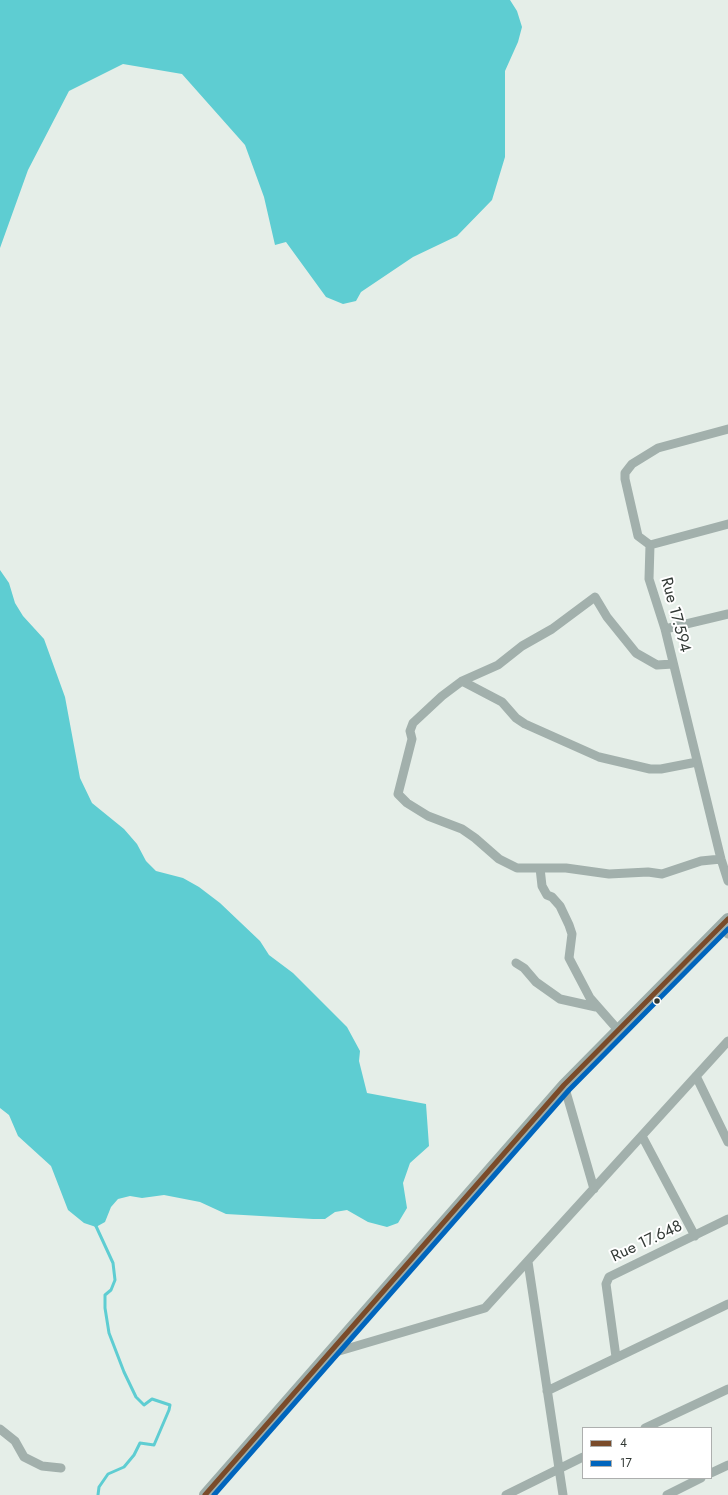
<!DOCTYPE html>
<style>
body{margin:0}
#map{position:relative;width:728px;height:1495px;overflow:hidden;background:#e5eee8;font-family:Jost,sans-serif}
canvas{display:block}
.legend{position:absolute;left:582px;top:1427px;width:130px;height:52px;box-sizing:border-box;background:#fff;border:1px solid #adafae;margin:0;padding:5px 7px;list-style:none;font-size:12px;color:#313834}
.legend li{display:flex;align-items:center;gap:8px;height:20px}
.legend b{width:20px;border:1px solid #adafae}
</style>
<div id="map">
<canvas width="728" height="1495"></canvas>
<ul class="legend">
<li><b style="height:5px;background:#7a4b2a"></b>4</li>
<li><b style="height:5px;background:#0065bd"></b>17</li>
</ul>
</div>
<script>
const ctx = document.querySelector('canvas').getContext('2d');
ctx.lineJoin = 'round';
function fill(path, color) { ctx.fillStyle = color; ctx.fill(path, 'evenodd'); }
const poly = rows => new Path2D(rows.map(r => 'M' + r).join(''));
function strokePath(path, color, width, dash) { ctx.strokeStyle = color; ctx.lineWidth = width; ctx.lineCap = dash ? 'butt' : 'round'; ctx.setLineDash(dash || []); ctx.stroke(path); }
function write(font, color, halo, rows, align = 'center') {
  ctx.font = font + ' Jost,sans-serif'; ctx.lineWidth = 4; ctx.setLineDash([]); ctx.textBaseline = 'middle'; ctx.strokeStyle = halo; ctx.fillStyle = color; for (const [text, x, y, turn = 0] of rows) {
    ctx.save(); ctx.translate(x, y); ctx.rotate((+turn || 0) * Math.PI / 180); ctx.textAlign = isNaN(turn) ? turn : align; if (halo) ctx.strokeText(text, 0, 0); ctx.fillText(text, 0, 0); ctx.restore();
  }
}
const water = poly([
 [0,0,510,0,517,11,522,27,518,42,505,71,505,157,492,200,457,236,413,257,361,292,356,301,343,304,326,297,286,242,275,245,264,197,245,145,182,74,123,64,69,91,28,170,0,248],
 [0,570,9,583,15,603,23,616,44,639,65,697,80,778,92,803,124,829,137,844,146,861,156,871,183,878,199,887,220,903,260,941,269,955,293,973,347,1027,360,1051,359,1061,367,1093,426,1104,429,1146,410,1163,403,1183,407,1208,398,1223,387,1227,368,1222,347,1210,335,1212,325,1219,313,1219,226,1214,200,1202,164,1195,142,1198,130,1196,118,1199,111,1207,105,1222,96,1227,84,1223,68,1210,51,1166,18,1136,9,1115,0,1108]
]);
const stream = poly([
 [95,1224,113,1263,115,1280,111,1290,105,1295,105,1308,109,1333,124,1372,136,1397,144,1405,152,1399,170,1405,169,1410,154,1445,140,1443,134,1455,124,1467,108,1474,99,1487,98,1495]
]);
const street = poly([
 [728,429,658,448,632,464,625,473,625,479,638,536,650,545,649,579,665,629,721,859,728,881],
 [650,545,728,524],
 [665,629,728,614],
 [673,664,657,665,636,653,607,617,595,597,552,629,522,646,498,665,462,681,442,696,413,723,410,731,412,739,398,794,407,803,428,816,462,829,475,838,499,859,517,868,566,868,609,874,648,872,662,874,701,861,721,859],
 [462,681,502,702,516,718,525,724,599,757,650,769,661,769,697,762],
 [540,868,542,886,547,895,552,897,560,906,569,925,572,934,569,958,590,998,619,1031],
 [723,924,728,934],
 [516,963,524,968,536,982,560,999,596,1007],
 [696,1076,728,1142],
 [564,1085,594,1189],
 [642,1136,695,1236],
 [528,1262,563,1495],
 [329,1354,485,1308,728,1041],
 [616,1357,606,1284,609,1277,728,1219],
 [547,1391,728,1304],
 [645,1428,728,1389],
 [0,1429,15,1441,24,1457,42,1466,61,1468],
 [711,1473,728,1465],
 [506,1495,583,1457],
 [667,1495,701,1478]
]);
const secondary = poly([
 [205,1495,564,1085,728,919]
]);
const bus1 = poly([
 [205,1495,564,1085,728,919]
]);
const bus2 = poly([
 [214,1495,569,1090,728,929]
]);
const markers = [
 [657,1001,3.5,"#313834"]
];
const streetNames = [
 ["Rue 17.594",675,615,75],
 ["Rue 17.648",647,1242,-25]
];
fill(water, '#5ecdd2');
strokePath(stream, '#5ecdd2', 3);
strokePath(street, '#a2b0ac', 9);
strokePath(secondary, '#9eaeaa', 12);
strokePath(bus1, '#7a4b2a', 5);
strokePath(bus2, '#0065bd', 5);
for (const [x, y, r, color] of markers) { const dot = new Path2D(); dot.arc(x, y, r, 0, 2 * Math.PI); ctx.fillStyle = color; ctx.fill(dot); strokePath(dot, '#fff', 1.5); }
write('16px', '#313834', '#fff', streetNames);
</script>
